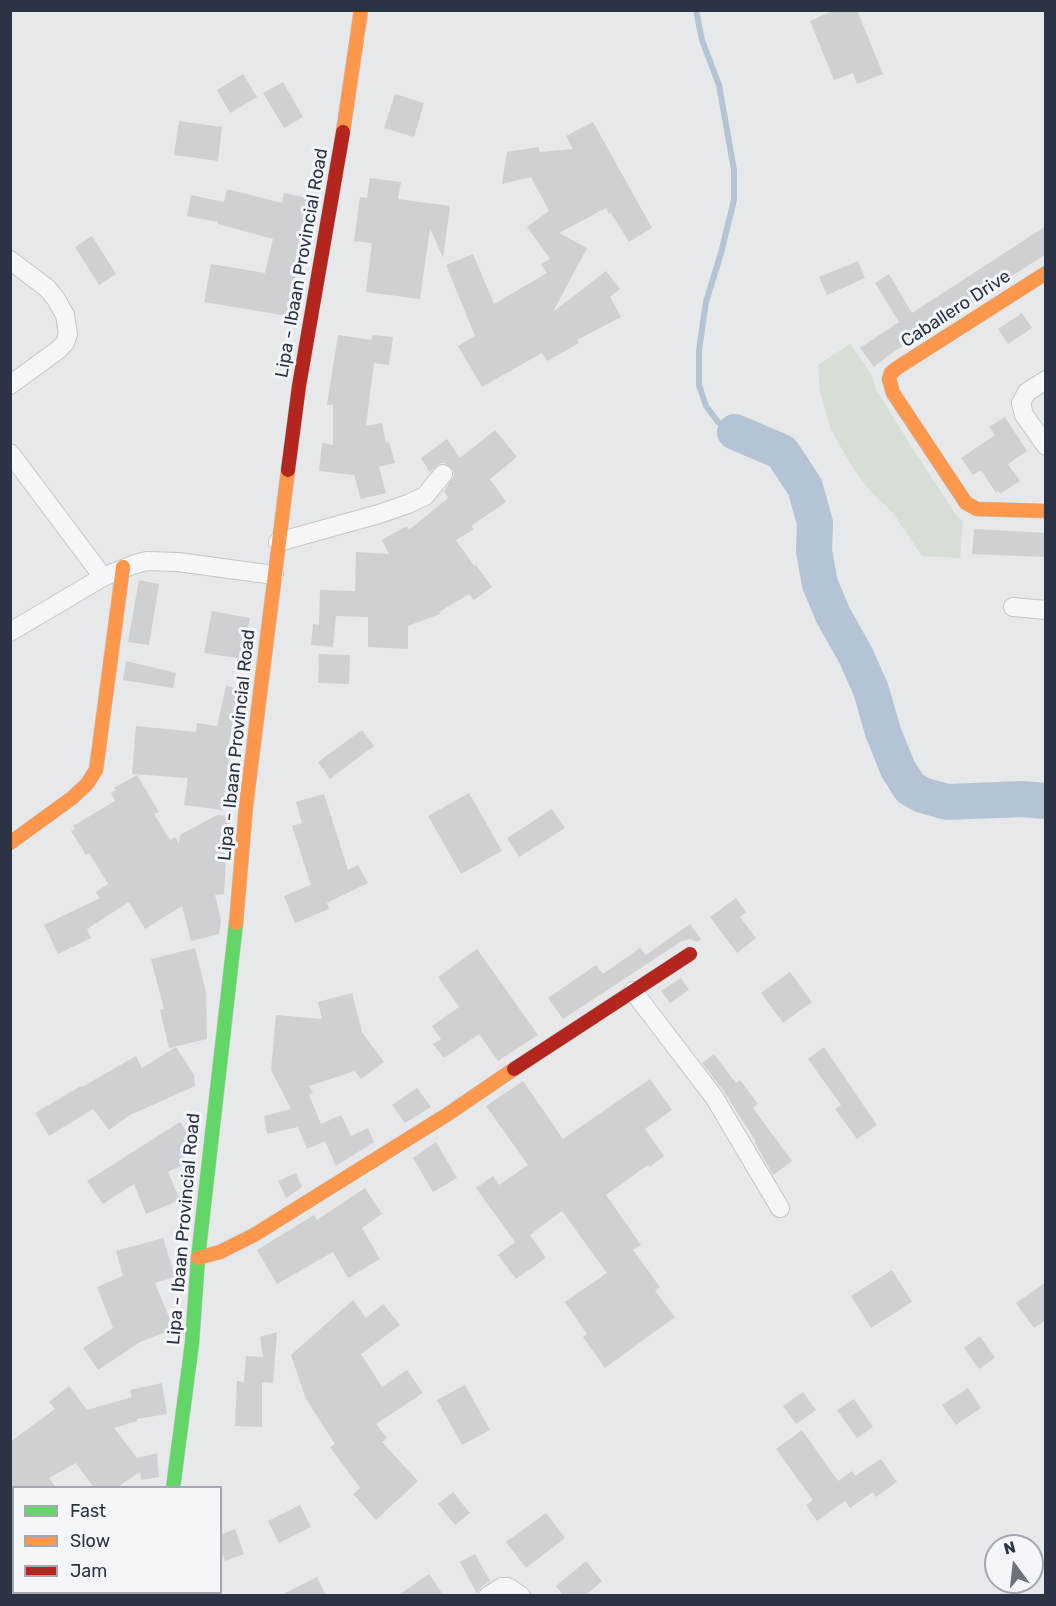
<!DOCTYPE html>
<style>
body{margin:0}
#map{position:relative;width:1056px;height:1606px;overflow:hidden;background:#e6e8ea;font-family:Rubik,sans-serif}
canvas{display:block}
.frame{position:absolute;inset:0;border:12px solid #2b3445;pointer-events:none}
.legend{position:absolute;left:12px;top:1486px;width:210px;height:108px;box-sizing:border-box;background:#f4f6f9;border:2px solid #a4a8b1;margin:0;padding:8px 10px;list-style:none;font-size:18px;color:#2b3445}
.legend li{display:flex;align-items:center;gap:12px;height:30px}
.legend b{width:30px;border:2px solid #a4a8b1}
.north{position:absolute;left:984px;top:1534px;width:60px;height:60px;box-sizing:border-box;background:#f4f6f9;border:2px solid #a4a8b1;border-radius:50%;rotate:345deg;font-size:16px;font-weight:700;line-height:24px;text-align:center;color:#2b3445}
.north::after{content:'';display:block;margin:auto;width:21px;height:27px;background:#6c737f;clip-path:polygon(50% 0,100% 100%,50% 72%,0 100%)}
</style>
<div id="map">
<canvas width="1056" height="1606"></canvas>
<div class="frame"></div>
<ul class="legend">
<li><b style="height:8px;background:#63d668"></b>Fast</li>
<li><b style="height:8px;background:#ff974d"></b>Slow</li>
<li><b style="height:8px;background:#b3261e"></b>Jam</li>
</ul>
<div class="north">N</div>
</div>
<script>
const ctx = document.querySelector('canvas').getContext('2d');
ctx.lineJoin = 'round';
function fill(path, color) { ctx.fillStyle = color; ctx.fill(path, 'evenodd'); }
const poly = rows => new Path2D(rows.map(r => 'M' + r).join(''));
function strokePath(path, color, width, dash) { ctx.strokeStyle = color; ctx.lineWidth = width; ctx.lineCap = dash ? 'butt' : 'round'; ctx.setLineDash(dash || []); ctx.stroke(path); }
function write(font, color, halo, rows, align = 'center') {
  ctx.font = font + ' Rubik,sans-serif'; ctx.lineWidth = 6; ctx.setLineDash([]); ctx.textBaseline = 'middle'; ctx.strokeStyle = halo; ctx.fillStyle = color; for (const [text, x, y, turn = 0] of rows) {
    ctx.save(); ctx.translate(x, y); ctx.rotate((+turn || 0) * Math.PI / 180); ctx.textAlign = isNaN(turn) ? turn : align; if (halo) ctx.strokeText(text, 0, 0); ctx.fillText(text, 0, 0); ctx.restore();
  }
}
const green = poly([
 [850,344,872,375,876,390,927,471,956,515,963,522,960,558,922,556,893,513,871,492,854,470,831,430,820,391,818,365]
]);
const stream = poly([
 [696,10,702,40,719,85,734,170,734,200,721,253,706,302,699,350,699,385,706,406,718,422,735,432]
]);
const river = poly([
 [735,432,782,452,805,487,815,523,814,551,820,584,833,615,856,656,871,690,883,732,898,769,910,788,922,795,947,802,1022,799,1046,801]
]);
const building = poly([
 [835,10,857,10,883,74,857,84,853,73,834,80,810,21],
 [243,74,257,97,230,113,217,90],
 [283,82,303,117,284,128,263,93],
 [395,94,424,103,414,137,384,128],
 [179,121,222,127,218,161,174,155],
 [593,122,652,228,629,242,611,213,609,214,606,208,559,233,587,248,553,312,606,271,620,289,610,297,621,317,577,340,579,343,547,361,542,353,482,387,458,346,475,336,446,265,473,254,494,304,547,273,541,264,550,259,527,227,549,211,531,177,502,184,507,152,538,147,540,152,573,149,566,136],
 [370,178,401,182,398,199,450,206,443,258,430,228,420,299,366,292,372,243,354,241,360,197,367,198],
 [227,189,282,203,284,193,317,200,299,274,296,273,288,316,204,302,211,264,265,273,273,239,218,224,218,222,187,216,191,195,224,202],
 [1046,226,1046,254,889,355,874,367,860,348,899,322,875,283,889,274,912,313],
 [92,236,116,274,99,285,75,247],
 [858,261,865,278,827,295,819,277],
 [1022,313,1032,328,1008,344,998,329],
 [338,335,372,340,372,335,393,337,389,365,374,363,366,426,382,423,386,443,389,442,395,463,379,467,386,493,361,499,354,475,319,471,322,443,333,445,333,405,327,405],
 [1005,417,1027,451,1008,464,1020,481,1000,494,999,491,996,493,981,470,973,475,961,458,995,435,989,427],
 [495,430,517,457,490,479,506,502,471,526,474,529,456,540,474,566,476,565,492,587,474,600,469,594,439,612,440,614,408,626,408,649,368,647,368,617,336,616,333,647,311,645,313,624,319,625,320,590,355,591,356,552,389,554,382,540,407,526,409,530,448,498,444,491,454,476,453,470,445,463,440,463,430,472,421,458,447,439,460,458],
 [974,529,1046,533,1046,557,972,554],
 [139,580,159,584,149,645,128,642],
 [212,611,250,618,243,659,204,653],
 [319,654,350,655,349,684,318,683],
 [126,661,176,673,173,688,123,680],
 [226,686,245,690,240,711,235,710,227,754,230,754,222,810,184,805,188,778,132,774,136,726,196,732,197,723,217,726],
 [362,730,374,746,330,779,318,762],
 [137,775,159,812,154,814,170,840,175,837,179,844,180,835,217,815,230,816,228,837,223,837,226,862,224,894,215,895,221,920,219,934,191,941,182,906,145,929,129,902,87,929,91,938,58,954,44,925,100,898,96,892,108,884,89,853,86,855,71,831,75,829,73,826,115,801,111,793,116,790,114,788],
 [469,793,502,851,461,874,428,816],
 [324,794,348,870,358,865,368,883,327,903,329,909,295,923,284,896,311,885,292,826,302,823,296,802],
 [552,809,565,828,519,857,507,838],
 [736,898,746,912,740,917,756,938,737,953,710,917],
 [690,924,701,939,698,942,690,939,682,941,563,1019,548,998,596,965,603,974,640,948,646,955],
 [195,948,206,992,207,1039,169,1048,160,1010,164,1009,151,959],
 [477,949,538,1035,498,1061,479,1034,444,1058,433,1044,441,1039,432,1026,459,1007,438,977],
 [790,972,812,1002,783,1023,761,993],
 [681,978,689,990,670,1003,661,991],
 [352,993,362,1032,384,1062,361,1079,355,1071,309,1086,313,1093,309,1095,321,1124,341,1115,351,1136,368,1128,374,1142,336,1166,325,1141,307,1149,298,1127,267,1134,264,1116,291,1109,271,1070,276,1015,322,1019,318,1002],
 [176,1047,194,1075,195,1086,130,1115,109,1130,93,1109,49,1136,35,1113,81,1086,82,1087,136,1056,142,1068],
 [824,1047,877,1125,857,1139,835,1109,841,1105,808,1059],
 [714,1054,736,1083,740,1080,758,1104,753,1108,792,1161,773,1175,755,1143,756,1142,723,1090,702,1063],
 [650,1079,672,1110,645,1129,664,1156,650,1167,648,1165,606,1195,641,1245,633,1250,660,1287,655,1291,675,1317,605,1368,583,1337,587,1334,565,1302,607,1273,562,1211,530,1235,546,1258,516,1279,498,1255,515,1242,476,1188,493,1176,499,1185,528,1165,486,1106,523,1081,563,1139],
 [417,1088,431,1107,405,1123,392,1105],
 [180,1122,192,1140,180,1148,187,1163,168,1172,180,1200,146,1214,134,1184,103,1204,87,1181],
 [436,1142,457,1178,433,1192,413,1158],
 [296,1173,302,1187,286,1198,278,1181],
 [365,1188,382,1214,362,1228,380,1259,348,1278,333,1252,277,1284,257,1250,314,1215,317,1220],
 [163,1238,175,1277,155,1283,174,1329,140,1342,98,1370,83,1348,113,1328,97,1287,123,1276,116,1251],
 [892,1270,912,1302,871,1328,851,1296],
 [1046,1282,1046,1320,1034,1328,1016,1303],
 [353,1300,366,1318,383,1304,400,1325,361,1354,382,1387,407,1370,423,1393,376,1424,387,1438,382,1442,418,1481,376,1520,353,1494,360,1488,330,1447,335,1444,306,1399,291,1355],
 [277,1332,273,1383,262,1382,262,1427,235,1426,237,1381,244,1382,246,1356,263,1357,260,1337],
 [980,1336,995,1358,979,1369,964,1348],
 [162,1383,167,1414,137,1419,137,1421,114,1428,137,1458,157,1453,159,1477,141,1480,140,1472,116,1488,94,1488,76,1463,49,1478,56,1488,10,1488,10,1442,55,1409,49,1402,69,1386,87,1410,132,1397,130,1390],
 [465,1385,490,1430,462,1445,437,1400],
 [968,1388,981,1408,956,1425,942,1405],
 [803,1392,816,1410,796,1424,783,1406],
 [854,1399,873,1427,857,1438,837,1410],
 [802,1430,838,1481,852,1471,855,1476,881,1459,897,1482,876,1497,873,1492,850,1508,845,1501,817,1521,806,1505,813,1500,776,1449],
 [453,1492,470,1513,455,1525,438,1504],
 [300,1505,311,1527,279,1543,268,1521],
 [546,1513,565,1538,526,1568,506,1542],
 [235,1529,244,1554,225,1561,220,1550,220,1535],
 [475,1554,490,1581,481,1587,477,1594,460,1562],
 [586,1561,602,1581,585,1596,564,1596,556,1586],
 [429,1574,444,1596,397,1596],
 [317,1577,326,1596,279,1596]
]);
const street = poly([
 [10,260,47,288,56,299,65,315,68,334,65,343,58,350,10,385],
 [1046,380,1027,392,1021,403,1024,415,1046,446],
 [10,453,103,577],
 [278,542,379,514,408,504,425,496,443,474],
 [1013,607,1046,610],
 [10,632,103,577,135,564,147,561,178,562,274,575],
 [633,991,714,1097,780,1208],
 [488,1596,502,1587,508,1587,521,1596]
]);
const fast = poly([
 [173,1488,192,1343,198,1258,236,923]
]);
const slow = poly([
 [343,132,361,10],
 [1046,273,897,368,891,373,889,379,893,393,966,503,977,509,1046,511],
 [10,843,72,798,87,784,96,770,123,567],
 [236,923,246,806,288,470],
 [198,1258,220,1252,254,1235,448,1114,514,1069]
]);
const jam = poly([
 [288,470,299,386,343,132],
 [514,1069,690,954],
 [164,1592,164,1596]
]);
const streetNames = [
 ["Lipa - Ibaan Provincial Road",302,263,-80],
 ["Caballero Drive",956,309,-33],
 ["Lipa - Ibaan Provincial Road",237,745,-84],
 ["Lipa - Ibaan Provincial Road",184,1229,-85]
];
fill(green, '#d6ded6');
strokePath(stream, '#b4c4d5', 6);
strokePath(river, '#b4c4d5', 36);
fill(building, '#ced0d3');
strokePath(street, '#c4c6c8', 20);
strokePath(fast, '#c4c6c8', 15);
strokePath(slow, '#c4c6c8', 15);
strokePath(jam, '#c4c6c8', 15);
strokePath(street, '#f5f6f7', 18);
strokePath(fast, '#63d668', 14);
strokePath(slow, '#ff974d', 14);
strokePath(jam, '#b3261e', 14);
write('18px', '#2b3445', '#f4f6f9', streetNames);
</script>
